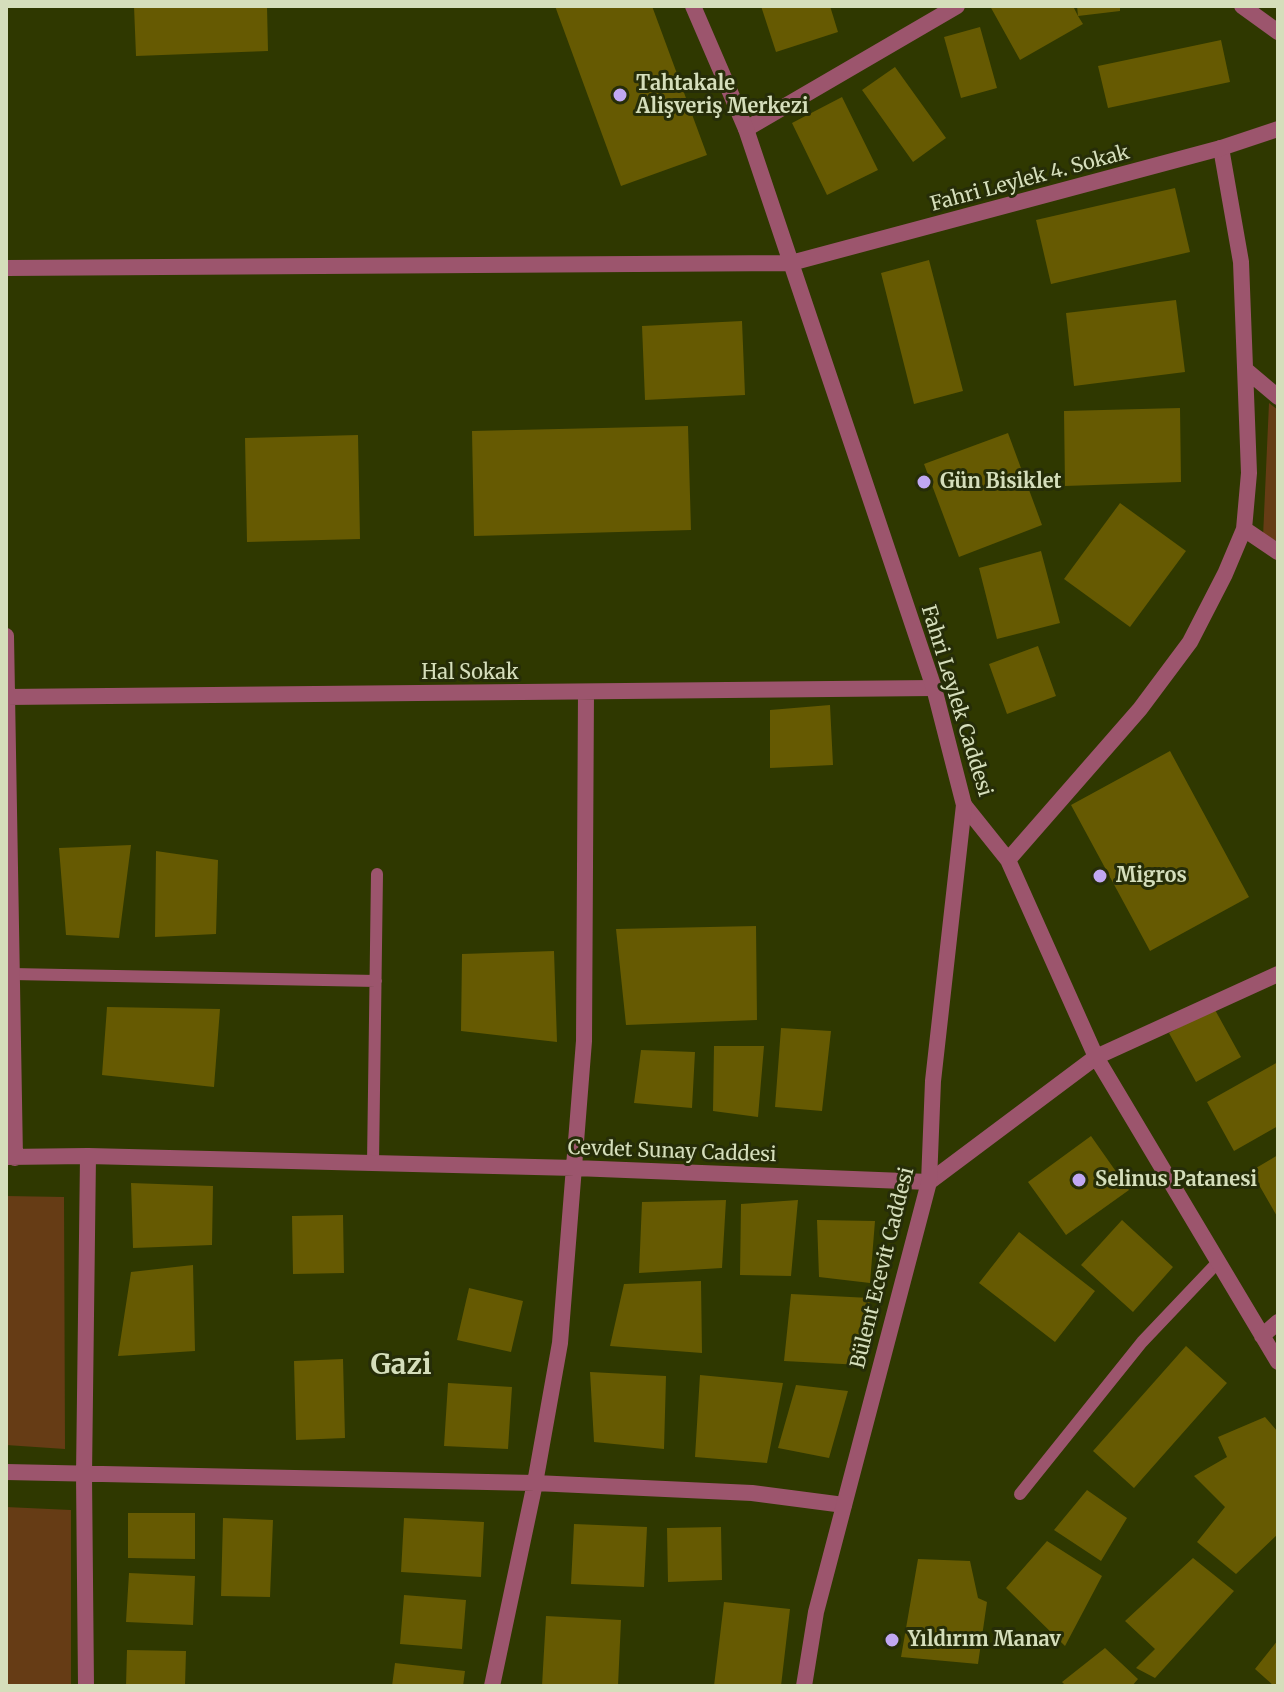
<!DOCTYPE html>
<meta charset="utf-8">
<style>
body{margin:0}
#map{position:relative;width:1284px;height:1692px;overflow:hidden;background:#2f3800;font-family:Merriweather,serif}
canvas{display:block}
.frame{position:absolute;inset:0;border:8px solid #d5debb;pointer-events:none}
</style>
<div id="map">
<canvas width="1284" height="1692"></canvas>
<div class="frame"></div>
</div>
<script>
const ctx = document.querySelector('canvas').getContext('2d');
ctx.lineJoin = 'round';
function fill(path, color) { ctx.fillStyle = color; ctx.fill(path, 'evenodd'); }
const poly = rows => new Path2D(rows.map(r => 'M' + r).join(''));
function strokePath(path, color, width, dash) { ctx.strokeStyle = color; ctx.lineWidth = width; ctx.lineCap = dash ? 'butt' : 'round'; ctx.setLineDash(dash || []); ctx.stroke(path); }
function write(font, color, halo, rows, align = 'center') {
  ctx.font = font + ' Merriweather,serif'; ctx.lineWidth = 6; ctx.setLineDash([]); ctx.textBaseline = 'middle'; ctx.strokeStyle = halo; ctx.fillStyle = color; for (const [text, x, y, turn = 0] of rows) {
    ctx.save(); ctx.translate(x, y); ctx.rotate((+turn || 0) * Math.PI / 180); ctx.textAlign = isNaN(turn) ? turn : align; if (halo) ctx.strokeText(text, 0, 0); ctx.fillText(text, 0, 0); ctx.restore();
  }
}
const green = poly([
 [1269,403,1278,410,1278,541,1263,537],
 [6,1196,64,1197,65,1449,6,1445],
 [6,1507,71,1510,71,1686,6,1686]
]);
const building = poly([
 [134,6,267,6,268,51,136,56],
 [555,6,652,6,707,155,621,186],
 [761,6,830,6,838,32,776,52],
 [990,6,1073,6,1078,16,1077,6,1120,6,1120,11,1078,16,1083,24,1020,60],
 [980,27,997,88,961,98,944,37],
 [1221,40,1230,82,1108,108,1098,66],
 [895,67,946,138,913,162,862,90],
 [842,97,878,170,827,195,792,123],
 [1175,188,1190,252,1051,284,1036,220],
 [929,260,963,391,914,404,881,273],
 [1176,300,1185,372,1074,386,1066,313],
 [742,321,745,395,645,400,642,326],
 [1180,408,1181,482,1065,486,1064,411],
 [688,426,691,530,474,536,472,431],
 [1008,433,1042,525,959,557,924,464],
 [358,435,360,539,247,542,245,438],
 [1120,503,1186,551,1130,627,1064,579],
 [1041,551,1060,623,997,639,979,568],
 [1038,646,1056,696,1007,714,989,664],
 [830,705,833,765,770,768,770,710],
 [1170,751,1249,897,1150,951,1071,805],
 [131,845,119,938,66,935,59,848],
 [156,851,218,860,216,934,155,937],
 [756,926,757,1020,626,1025,616,929],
 [554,951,557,1042,461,1031,462,954],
 [107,1007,220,1009,214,1087,102,1075],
 [1214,1008,1241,1057,1196,1082,1169,1033],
 [781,1028,831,1031,822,1111,775,1107],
 [714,1046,764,1046,758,1117,713,1111],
 [641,1050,695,1052,692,1108,634,1103],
 [1278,1062,1278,1126,1234,1151,1207,1102],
 [1091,1136,1129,1190,1066,1235,1028,1182],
 [1278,1155,1278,1218,1251,1171],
 [131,1183,213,1186,212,1245,133,1248],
 [726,1200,722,1268,639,1273,642,1202],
 [798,1200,791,1276,740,1275,741,1204],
 [343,1215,344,1273,293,1274,292,1216],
 [817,1220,875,1221,870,1283,819,1277],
 [1122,1220,1173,1267,1133,1312,1081,1265],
 [1019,1232,1095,1291,1055,1342,979,1283],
 [193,1265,195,1351,118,1356,131,1272],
 [701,1281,702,1353,610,1346,624,1284],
 [469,1288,523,1301,511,1352,457,1340],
 [791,1294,870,1298,862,1365,784,1361],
 [1186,1346,1227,1383,1134,1488,1093,1451],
 [343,1359,345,1438,296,1440,294,1361],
 [590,1372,666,1376,664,1449,594,1442],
 [700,1375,783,1383,767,1463,695,1457],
 [448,1383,512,1387,508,1449,444,1446],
 [796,1385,848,1391,829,1458,778,1448],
 [1265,1417,1278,1432,1278,1534,1236,1574,1197,1542,1225,1507,1194,1476,1227,1457,1218,1437],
 [1087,1490,1127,1518,1101,1561,1054,1530],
 [128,1513,195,1513,195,1559,128,1558],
 [223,1518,273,1520,270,1597,221,1596],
 [404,1518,484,1522,481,1577,401,1572],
 [574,1524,647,1527,644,1587,571,1584],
 [721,1527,722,1580,668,1582,667,1528],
 [1047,1541,1102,1576,1065,1646,1006,1588],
 [1193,1558,1234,1591,1155,1678,1136,1668,1155,1649,1125,1621],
 [918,1559,970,1561,978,1598,987,1602,978,1664,901,1657],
 [129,1573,195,1576,193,1625,126,1622],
 [404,1595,466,1600,462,1649,400,1644],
 [724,1602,790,1609,781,1686,714,1686],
 [546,1616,621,1620,618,1686,542,1686],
 [1278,1640,1278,1686,1274,1686,1255,1669],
 [1105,1648,1138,1679,1132,1686,1066,1686,1062,1682],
 [127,1650,186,1651,185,1686,126,1686],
 [395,1663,465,1671,463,1686,392,1686]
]);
const service = poly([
 [12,974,376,981],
 [373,1163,377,874],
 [1020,1494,1142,1342,1218,1262]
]);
const minor = poly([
 [746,129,957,6],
 [1246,370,1278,397],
 [1244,529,1278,552],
 [6,636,15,1158],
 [6,697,934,688],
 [964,805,1008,860,1096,1057,1278,1362],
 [1008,860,1140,709,1190,642,1225,574,1244,529,1249,473,1241,262,1221,148],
 [6,1157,88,1156,575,1168,929,1182,1096,1057,1278,974],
 [1262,1336,1278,1322],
 [6,1472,535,1483,752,1493,844,1505],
 [86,1686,84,1475,88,1156],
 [492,1686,535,1483,560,1343,584,1041,586,692]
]);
const tertiary = poly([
 [693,6,746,129,934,688,964,805,933,1081,929,1182,816,1612,804,1686],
 [1242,6,1278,32],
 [6,268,791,263,1221,148,1278,129]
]);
const markers = [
 [620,95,8,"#c1a8f3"],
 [924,482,8,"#c1a8f3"],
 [1100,876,8,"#c1a8f3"],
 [1079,1180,8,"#c1a8f3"],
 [892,1640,8,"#c1a8f3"]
];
const poiNames = [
 ["Tahtakale",636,84],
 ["Alişveriş Merkezi",636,107],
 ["Gün Bisiklet",940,482],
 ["Migros",1116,876],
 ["Selinus Patanesi",1095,1180],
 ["Yıldırım Manav",908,1640]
];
const streetNames = [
 ["Fahri Leylek 4. Sokak",1030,179,-15],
 ["Hal Sokak",470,673],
 ["Fahri Leylek Caddesi",956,701,73],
 ["Cevdet Sunay Caddesi",672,1152,2],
 ["Bülent Ecevit Caddesi",883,1268,-76]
];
const districtNames = [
 ["Gazi",401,1366]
];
fill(green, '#663c15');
fill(building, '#665a02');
strokePath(service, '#9c556d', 12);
strokePath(minor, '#9c556d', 16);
strokePath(tertiary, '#9c556d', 16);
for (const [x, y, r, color] of markers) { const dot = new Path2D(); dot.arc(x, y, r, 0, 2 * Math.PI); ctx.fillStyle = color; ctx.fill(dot); strokePath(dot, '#262d08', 3); }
write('bold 20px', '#d5debb', '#262d08', poiNames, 'left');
write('20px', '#d5debb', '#262d08', streetNames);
write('bold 28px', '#d5debb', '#262d08', districtNames);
</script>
